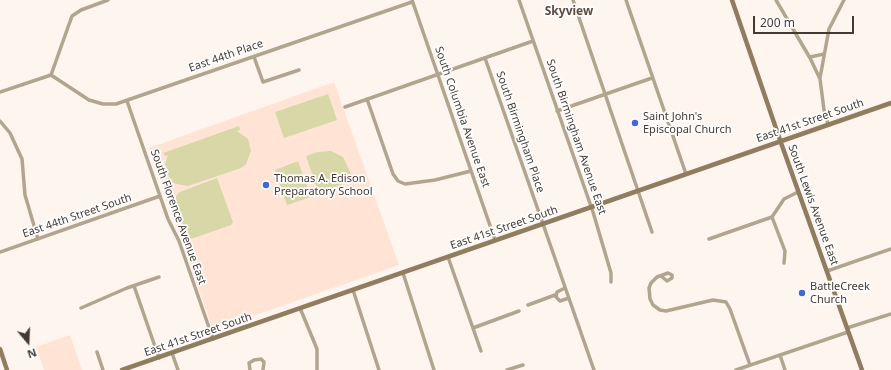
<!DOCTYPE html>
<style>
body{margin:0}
#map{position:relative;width:891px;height:370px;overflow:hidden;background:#fff5ef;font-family:"Noto Sans",sans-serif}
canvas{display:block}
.north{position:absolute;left:8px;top:322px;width:40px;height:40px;-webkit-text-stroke:3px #fff;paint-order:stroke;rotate:161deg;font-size:11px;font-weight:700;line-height:16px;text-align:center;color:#443a34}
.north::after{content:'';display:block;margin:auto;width:14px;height:18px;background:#443a34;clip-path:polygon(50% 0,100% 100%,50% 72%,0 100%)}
.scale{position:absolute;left:753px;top:16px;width:101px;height:18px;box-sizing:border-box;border:2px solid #443a34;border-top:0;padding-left:5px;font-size:12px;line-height:14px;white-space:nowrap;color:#443a34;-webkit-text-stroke:3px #fff;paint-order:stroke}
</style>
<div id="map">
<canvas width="891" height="370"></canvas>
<div class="north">N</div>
<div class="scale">200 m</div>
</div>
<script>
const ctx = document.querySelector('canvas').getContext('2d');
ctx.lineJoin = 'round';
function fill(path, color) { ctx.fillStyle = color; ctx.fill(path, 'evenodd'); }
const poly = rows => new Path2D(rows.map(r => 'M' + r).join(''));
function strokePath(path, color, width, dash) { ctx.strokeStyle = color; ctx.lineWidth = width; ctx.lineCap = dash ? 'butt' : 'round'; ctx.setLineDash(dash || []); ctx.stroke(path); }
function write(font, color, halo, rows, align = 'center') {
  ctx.font = font + ' "Noto Sans",sans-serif'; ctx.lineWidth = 3.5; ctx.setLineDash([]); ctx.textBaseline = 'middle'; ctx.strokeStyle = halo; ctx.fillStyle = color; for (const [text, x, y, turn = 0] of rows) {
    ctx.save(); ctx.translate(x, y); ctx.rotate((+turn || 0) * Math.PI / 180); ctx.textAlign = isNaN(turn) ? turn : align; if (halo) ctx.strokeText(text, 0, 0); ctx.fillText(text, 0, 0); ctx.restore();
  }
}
const built = poly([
 [334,82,399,265,213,330,149,148],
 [70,335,82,370,44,370,36,347]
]);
const green = poly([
 [328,94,337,120,284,138,275,112],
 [239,126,240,130,237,131,248,139,251,151,246,164,241,168,188,186,176,184,170,180,165,164,168,155,165,156,163,153],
 [331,151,343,157,354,180,321,192,317,189,306,156,318,152],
 [298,161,311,197,287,205,275,170],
 [217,178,233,222,231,225,188,240,176,205,176,196,180,192]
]);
const street = poly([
 [412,0,495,240],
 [519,0,593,212,611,273,611,282],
 [573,0,652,232],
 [626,0,686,174],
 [776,0,810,58,820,79,824,110,828,124],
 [254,57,263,82,299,70],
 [810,57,824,54],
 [485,58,594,370],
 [51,75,89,100,103,104,116,104,412,2],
 [51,75,72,16,81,10,108,0],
 [820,78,829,29,844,0],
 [0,92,51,75],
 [367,99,393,174,398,181,405,184,435,180,471,171],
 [127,101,168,219,179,241,213,339],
 [345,107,533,41],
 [557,111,652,78],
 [0,121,10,133,22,159,25,195,38,239],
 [772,217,785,251,784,263],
 [709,239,772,217,784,199,798,192],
 [0,252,160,196],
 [448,257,481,351],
 [827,271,891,249],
 [403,273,434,370],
 [661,276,667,281,672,278,672,275,668,273,657,277,651,283,649,288,650,299,653,305,660,310,666,311,713,300,726,302,730,309,750,365],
 [134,286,159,358],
 [565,288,557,292,556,297,560,301,569,298],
 [353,290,379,370],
 [528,305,555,295],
 [81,308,127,288,159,277],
 [300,308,317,349,317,370],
 [473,328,519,311],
 [847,328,891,314],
 [97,352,103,370],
 [172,353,178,370],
 [780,355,785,370],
 [250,370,249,363,254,360,261,359,264,362,263,370],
 [507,370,523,365],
 [736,370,848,332]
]);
const secondary = poly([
 [732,0,780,140,862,370],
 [0,349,7,370],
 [122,370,891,103]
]);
const markers = [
 [635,123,4,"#4167d9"],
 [266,185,4,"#4167d9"],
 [802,293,4,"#4167d9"]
];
const streetNames = [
 ["East 44th Place",226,56,-19],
 ["South Columbia Avenue East",462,117,71],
 ["East 41st Street South",810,121,-19],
 ["South Birmingham Place",520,132,71],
 ["South Birmingham Avenue East",576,137,71],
 ["South Lewis Avenue East",813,205,70],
 ["East 44th Street South",77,216,-19],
 ["South Florence Avenue East",178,217,70],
 ["East 41st Street South",504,228,-19],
 ["East 41st Street South",198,335,-19]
];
const poiNames = [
 ["Saint John's",643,117],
 ["Episcopal Church",643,130],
 ["Thomas A. Edison",274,179],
 ["Preparatory School",274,192],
 ["BattleCreek",810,287],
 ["Church",810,300]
];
const neighbourhoodNames = [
 ["Skyview",569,12]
];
fill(built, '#ffe4d6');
fill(green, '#d7d7a7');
strokePath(street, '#b2a590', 3.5);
strokePath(secondary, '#907d5f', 4.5);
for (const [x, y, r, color] of markers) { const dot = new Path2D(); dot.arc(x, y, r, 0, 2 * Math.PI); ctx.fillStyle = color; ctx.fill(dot); strokePath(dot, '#fff', 1.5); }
write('11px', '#443a34', '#fff', streetNames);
write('11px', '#443a34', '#fff', poiNames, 'left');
write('bold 12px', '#5e4a3e', '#fff', neighbourhoodNames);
</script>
